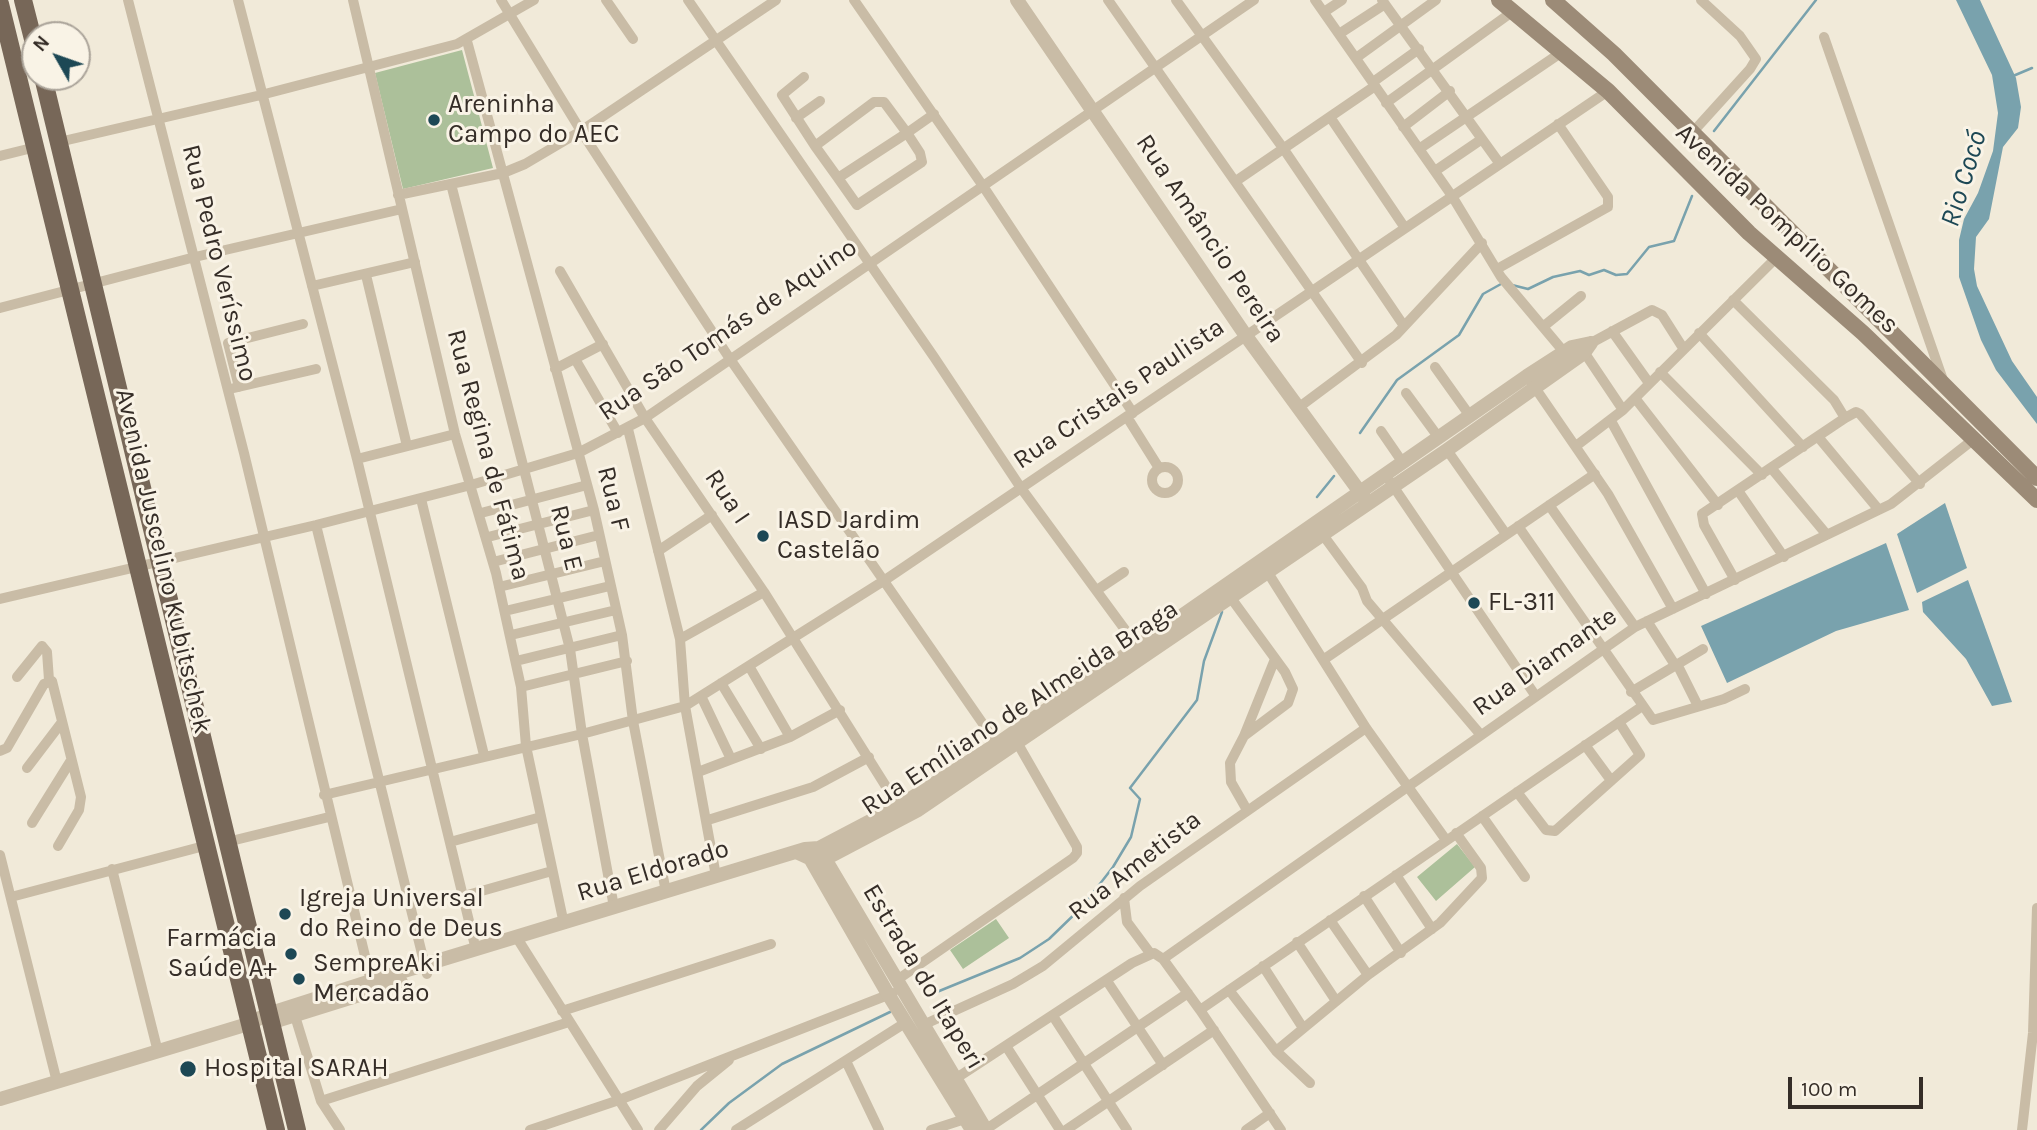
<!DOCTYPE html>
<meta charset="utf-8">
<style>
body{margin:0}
#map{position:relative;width:2037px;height:1130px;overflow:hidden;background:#f1ead9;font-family:Karla,sans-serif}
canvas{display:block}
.north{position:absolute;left:21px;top:21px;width:70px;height:70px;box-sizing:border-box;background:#f9f3e6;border:2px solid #aba49a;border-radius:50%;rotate:310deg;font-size:19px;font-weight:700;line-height:28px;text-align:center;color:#352d27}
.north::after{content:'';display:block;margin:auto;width:24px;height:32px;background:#1d4855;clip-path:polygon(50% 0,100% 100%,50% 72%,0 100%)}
.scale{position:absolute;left:1788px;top:1077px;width:135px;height:32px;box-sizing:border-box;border:4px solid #352d27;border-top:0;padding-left:9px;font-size:21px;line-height:24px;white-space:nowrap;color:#352d27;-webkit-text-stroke:5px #f9f3e6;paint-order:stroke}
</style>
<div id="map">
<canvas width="2037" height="1130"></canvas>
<div class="north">N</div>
<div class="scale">100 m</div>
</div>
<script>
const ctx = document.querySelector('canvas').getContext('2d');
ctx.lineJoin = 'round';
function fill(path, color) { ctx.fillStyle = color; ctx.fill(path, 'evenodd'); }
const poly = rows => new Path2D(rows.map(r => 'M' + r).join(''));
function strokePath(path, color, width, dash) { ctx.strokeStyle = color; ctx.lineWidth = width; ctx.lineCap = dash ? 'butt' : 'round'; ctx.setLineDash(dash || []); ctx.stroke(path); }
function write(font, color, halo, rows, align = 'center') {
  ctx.font = font + ' Karla,sans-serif'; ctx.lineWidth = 6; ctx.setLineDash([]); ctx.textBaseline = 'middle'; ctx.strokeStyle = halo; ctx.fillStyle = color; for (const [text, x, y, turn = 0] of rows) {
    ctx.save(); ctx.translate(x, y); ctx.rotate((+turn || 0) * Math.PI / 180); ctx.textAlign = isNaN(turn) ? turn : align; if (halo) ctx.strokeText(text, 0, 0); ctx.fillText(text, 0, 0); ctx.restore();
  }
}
const green = poly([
 [462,50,493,168,403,189,375,73],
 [1457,844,1475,867,1436,901,1417,877],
 [996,919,1009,938,963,969,950,950]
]);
const water = poly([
 [1956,0,1980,0,2016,78,2021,107,2018,128,2003,147,1989,219,1976,237,1974,269,1977,286,2012,361,2037,397,2037,424,1996,370,1981,340,1959,277,1959,240,1964,219,1978,193,1993,151,1998,113,1992,75],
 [1945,503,1967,568,1917,593,1897,534],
 [1886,543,1909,610,1836,631,1727,683,1701,626],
 [1968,580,2012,702,1992,706,1966,659,1923,612,1922,602]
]);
const stream = poly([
 [2013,76,2032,68],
 [1714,131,1816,0],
 [1512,285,1528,289,1553,277,1580,271,1589,275,1604,270,1616,275,1627,274,1649,247,1674,241,1692,196],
 [1360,433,1397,380,1459,335,1483,294,1501,284],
 [1317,497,1334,476],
 [927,996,1020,958,1049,939,1082,907,1113,867,1131,837,1140,799,1130,788,1197,700,1204,661,1222,612],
 [701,1130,729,1103,782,1064,890,1012]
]);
const minor = poly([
 [128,0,244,453,371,981],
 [238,0,357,459,476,950],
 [353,0,455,434,496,573,521,687,526,746,564,924],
 [501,0,581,131,730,359,997,744],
 [606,0,633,39],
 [688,0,934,357,1021,488,1137,646],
 [854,0,983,186,1133,413],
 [1108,0,1362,363],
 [1176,0,1283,148,1404,326],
 [1315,0,1452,196,1501,277,1564,352],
 [1382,0,1500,164],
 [1324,12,1342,0],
 [1339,34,1385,4],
 [1824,37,1944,383],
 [467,41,594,510,622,635,633,721,666,892],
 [1356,58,1436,0],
 [804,77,782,95,815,146],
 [1373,82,1419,49],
 [1386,103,1512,12],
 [1330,117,1405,228],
 [796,118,820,101],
 [1403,127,1450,91],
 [1692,133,1750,69,1756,59,1740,36,1701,0],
 [59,142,261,95,457,44,534,0],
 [1419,149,1562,52],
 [0,156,36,147],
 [1435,171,1482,139],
 [838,178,857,205,922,162,920,153,907,133,884,102,874,102,815,146,838,178,907,133,934,114],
 [1236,181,1375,86],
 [451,184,570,649,582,734,614,907],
 [398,195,503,173,525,164,581,131,776,0],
 [1497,269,1608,207,1608,197,1558,124],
 [560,271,645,418,764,592,902,812],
 [366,275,407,446],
 [312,286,415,262],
 [1733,300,1834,400,1845,418],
 [0,308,195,257,402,209],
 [1544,326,1581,296],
 [1612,331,1649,383],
 [1699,333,1803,447],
 [1591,343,1652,310,1662,315,1683,348],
 [1580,346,1623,410],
 [575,359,618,433],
 [1435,367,1470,416],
 [555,369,603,344],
 [1660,372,1762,475],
 [1527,376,1608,494,1673,609],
 [239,387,228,343,303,324],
 [234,388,316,369],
 [1406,393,1439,438],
 [1635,398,1718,505],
 [1298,408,1396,335,1482,243],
 [1127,417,1159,468],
 [1611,421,1706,594],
 [628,429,680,639,685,706,716,876],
 [1381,431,1403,463],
 [1819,438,1879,510],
 [1576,446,1623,410,1777,257],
 [1447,450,1506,534],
 [357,459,455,434],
 '1152 480a13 13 0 1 1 26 0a13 13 0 1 1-26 0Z',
 [1772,469,1827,535],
 [1389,480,1535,695],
 [1739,492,1784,557],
 [421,499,484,755],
 [1549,505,1635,627],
 [481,513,587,485],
 [316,525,427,974],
 [1518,526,1653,720,1724,699,1745,689],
 [1323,535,1362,588,1367,601,1480,734],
 [488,537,594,510],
 [658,551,712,515],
 [493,562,599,535],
 [1265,568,1366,728,1446,840],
 [1735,580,1704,525,1702,514,1845,418,1856,412,1860,414,1920,484],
 [499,587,605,561],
 [1097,590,1124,572],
 [1231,598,1285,672,1293,689,1288,703,1244,736,1230,763,1231,782,1247,810],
 [0,599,316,525,471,485,578,453,645,418,1254,0],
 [505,611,610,586],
 [1647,621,1675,665],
 [511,635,616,610],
 [680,639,764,592],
 [1323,660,1595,474],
 [516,661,622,635],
 [1677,664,1698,706],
 [749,666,790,737],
 [17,677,42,646,47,652,49,680],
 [721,683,761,749],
 [521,687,627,661],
 [1631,692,1703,649],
 [701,696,731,759],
 [1244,736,1275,659],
 [1585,745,1610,779],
 [0,751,7,748,44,684,52,681,81,797,79,810,58,846],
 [27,768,62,722],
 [698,772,790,737,840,710],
 [1517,792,1546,830,1555,831,1640,755,1619,722],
 [324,795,582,734,685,706,885,580,1608,91],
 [1482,816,1525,877],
 [708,820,813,787,869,757],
 [32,823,70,762],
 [227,842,329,817],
 [450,842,541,817],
 [0,855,57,1082],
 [112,869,158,1052],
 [1396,875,1432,929],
 [464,896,552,871],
 [1364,896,1401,953],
 [11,897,204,846],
 [1124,898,1127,922,1150,953],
 [1330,920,1368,975],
 [517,938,638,1130],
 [1297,942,1336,1001],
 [1163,959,1635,627,1891,504,1974,439],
 [1263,966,1303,1028],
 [897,980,1073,858,1077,853,1077,847,1018,744],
 [1107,981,1163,1065],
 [1229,990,1276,1051,1310,1083],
 [1200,1010,1641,707],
 [562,1011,771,944],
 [295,1016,321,1101,340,1130],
 [1053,1016,1127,1130],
 [923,1025,1013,984,1043,966,1140,886,1366,728],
 [1006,1046,1060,1130],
 [1276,1051,1368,975,1440,923,1482,878,1481,868,1456,833],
 [846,1061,879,1130],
 [955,1079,1132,963,1154,953,1163,959,1200,1010,1281,1130],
 [321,1101,569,1022],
 [991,1126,1188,993],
 [530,1130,619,1100,893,993],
 [659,1130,697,1086,729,1060],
 [736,1130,905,1023],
 [931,1130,965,1119],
 [1066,1130,1214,1030],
 [1246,1130,1270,1113],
 [2022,1130,2033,1033,2037,908]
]);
const tertiary = poly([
 [1017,0,1246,336,1365,499],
 [796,852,809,858,825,859,918,810,1447,450,1584,353,1591,343],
 [821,852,986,1130],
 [807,853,888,994,972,1130],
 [273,1022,401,982],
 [0,1099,248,1024,268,1014,371,981,805,849,819,848,899,806,997,744,1527,376,1572,347,1591,343]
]);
const secondary = poly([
 [1499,0,1608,91,1749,233,1863,333,2037,500],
 [1553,0,1614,54,2037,478]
]);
const primary = poly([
 [23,0,35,47],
 [0,4,276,1130],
 [43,77,297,1130]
]);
const markers = [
 [434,120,7,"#1d4855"],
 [763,536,7,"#1d4855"],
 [1474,603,7,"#1d4855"],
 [285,914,7,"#1d4855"],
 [291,954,7,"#1d4855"],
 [299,979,7,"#1d4855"],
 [188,1069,9,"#1d4855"]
];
const poiNames = [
 ["Areninha",448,105],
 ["Campo do AEC",448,135],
 ["IASD Jardim",777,521],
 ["Castelão",777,551],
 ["FL-311",1488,603],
 ["Igreja Universal",299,899],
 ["do Reino de Deus",299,929],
 ["Farmácia",277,939,"right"],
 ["Saúde A+",277,969,"right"],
 ["SempreAki",313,964],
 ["Mercadão",313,994],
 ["Hospital SARAH",204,1069]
];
const streetNames = [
 ["Avenida Pompílio Gomes",1787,229,43],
 ["Rua Amâncio Pereira",1210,239,56],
 ["Rua Pedro Veríssimo",219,263,76],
 ["Rua São Tomás de Aquino",728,330,-34],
 ["Rua Cristais Paulista",1119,394,-34],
 ["Rua Regina de Fátima",488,455,75],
 ["Rua I",727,497,56],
 ["Rua F",613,499,76],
 ["Rua E",566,538,76],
 ["Avenida Juscelino Kubitschek",163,561,77],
 ["Rua Diamante",1545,662,-35],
 ["Rua Emíliano de Almeida Braga",1020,708,-33],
 ["Rua Ametista",1135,866,-38],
 ["Rua Eldorado",653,871,-17],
 ["Estrada do Itaperi",923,977,59]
];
const waterNames = [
 ["Rio Cocó",1964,179,-73]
];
fill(green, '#acc09a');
fill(water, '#79a2ad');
strokePath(stream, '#79a2ad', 2.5);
strokePath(minor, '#c9bca6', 10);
strokePath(tertiary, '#c9bca6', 14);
strokePath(secondary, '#9c8b77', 16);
strokePath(primary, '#776758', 18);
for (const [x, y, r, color] of markers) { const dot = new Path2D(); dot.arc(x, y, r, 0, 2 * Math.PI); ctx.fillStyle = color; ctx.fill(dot); strokePath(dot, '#f9f3e6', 2.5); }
write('26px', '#352d27', '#f9f3e6', poiNames, 'left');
write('26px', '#352d27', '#f9f3e6', streetNames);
write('italic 28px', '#1d4855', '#f9f3e6', waterNames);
</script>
